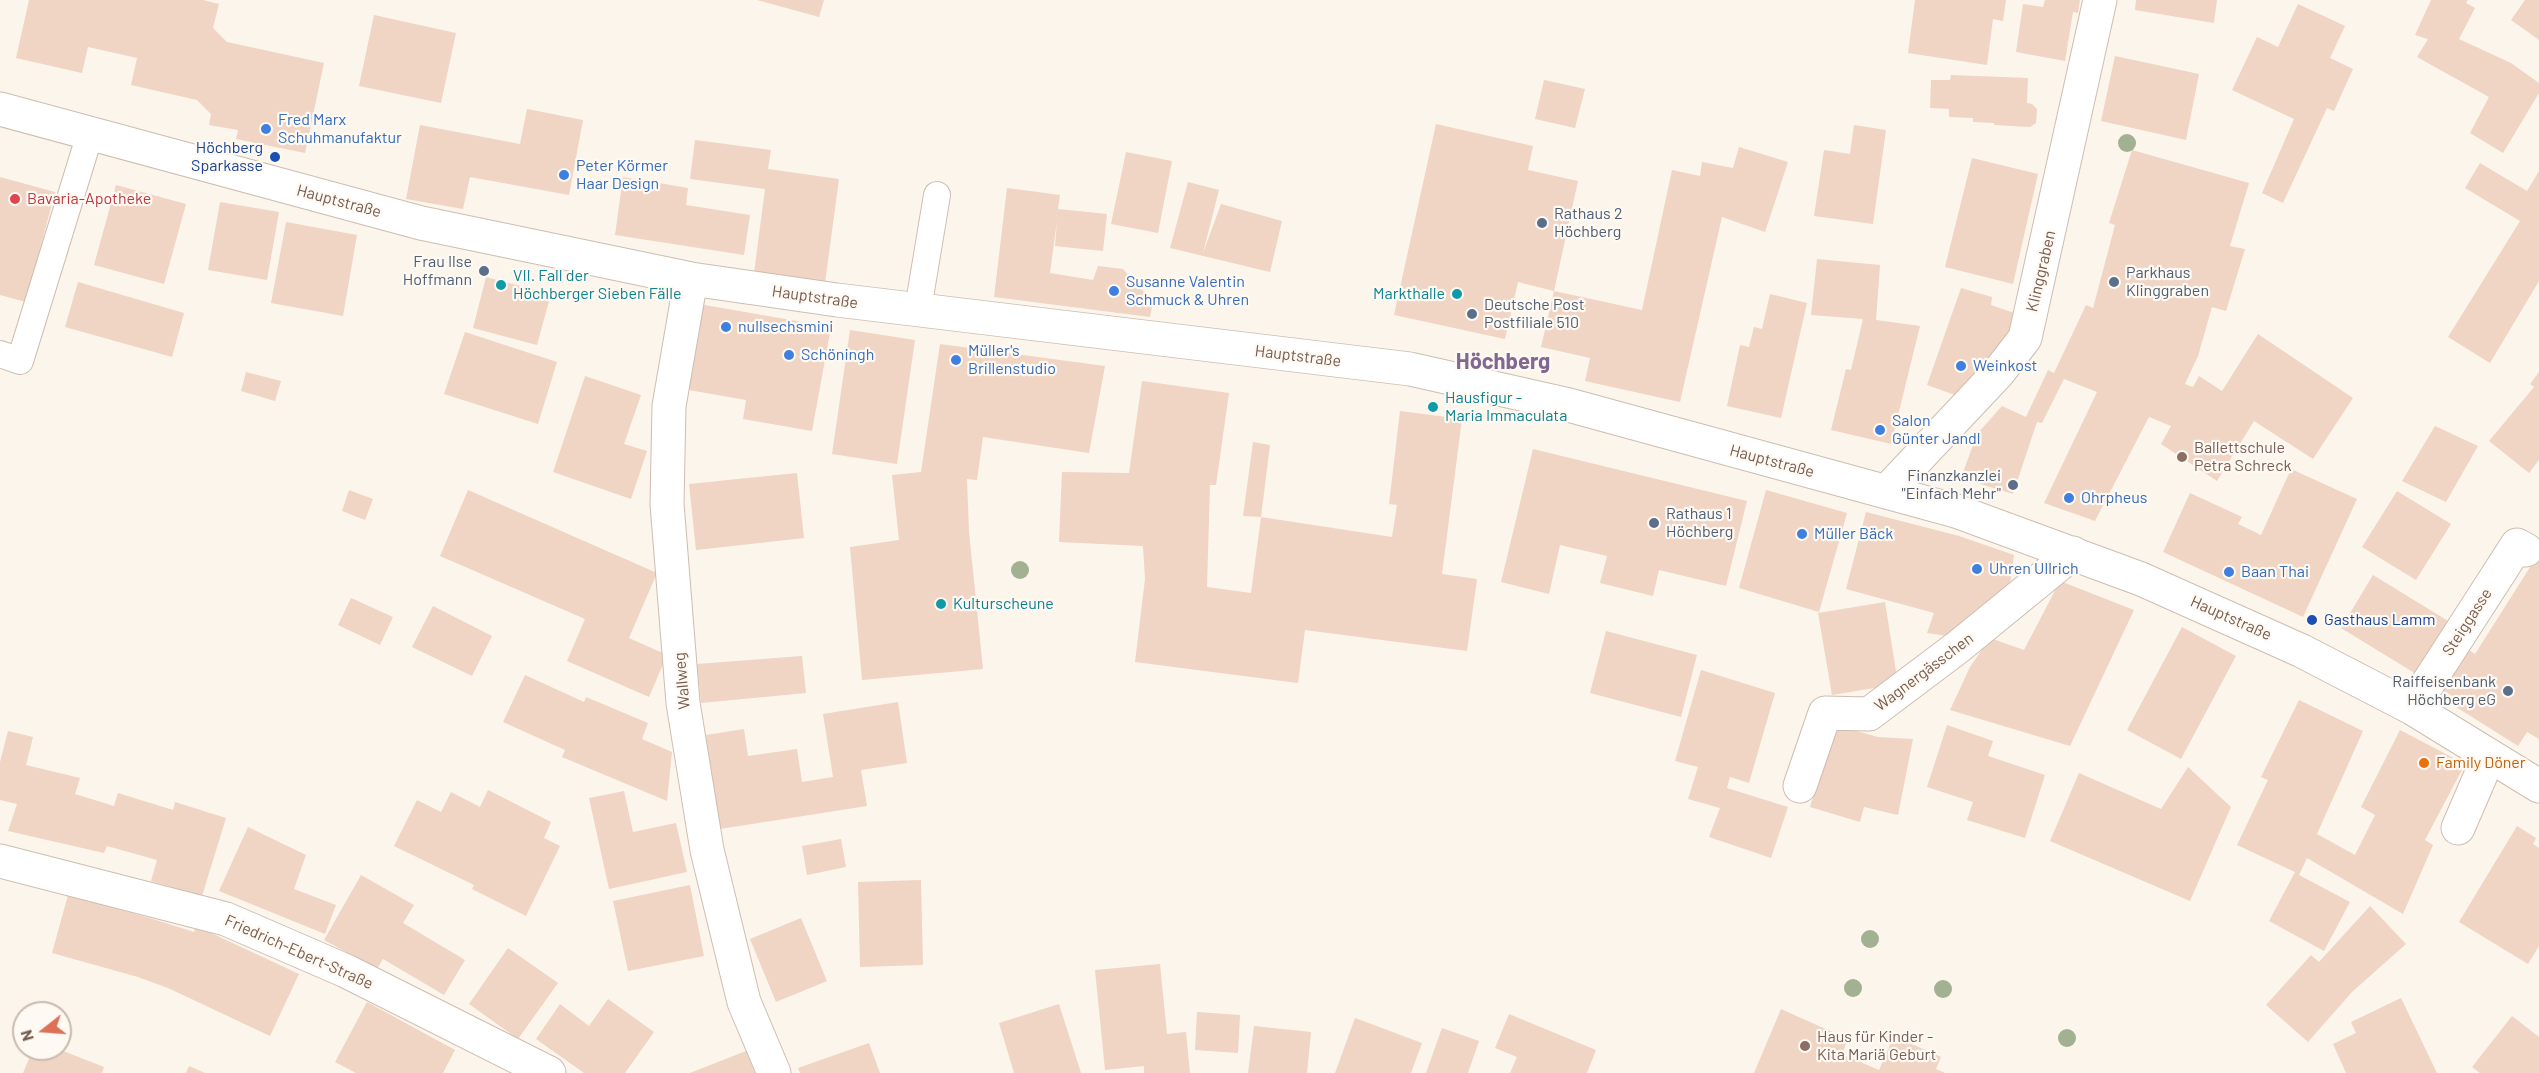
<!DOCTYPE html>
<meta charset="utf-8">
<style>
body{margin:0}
#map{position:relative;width:2539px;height:1073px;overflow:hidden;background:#fcf5eb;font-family:Barlow,sans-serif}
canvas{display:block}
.north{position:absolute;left:12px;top:1001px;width:60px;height:60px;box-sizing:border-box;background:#fef9f2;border:2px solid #c8bab1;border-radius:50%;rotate:253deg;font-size:16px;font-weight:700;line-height:24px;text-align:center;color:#765b4f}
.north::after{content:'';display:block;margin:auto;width:21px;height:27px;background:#dd7158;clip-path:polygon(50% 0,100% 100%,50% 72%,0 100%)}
</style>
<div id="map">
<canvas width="2539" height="1073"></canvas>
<div class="north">N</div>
</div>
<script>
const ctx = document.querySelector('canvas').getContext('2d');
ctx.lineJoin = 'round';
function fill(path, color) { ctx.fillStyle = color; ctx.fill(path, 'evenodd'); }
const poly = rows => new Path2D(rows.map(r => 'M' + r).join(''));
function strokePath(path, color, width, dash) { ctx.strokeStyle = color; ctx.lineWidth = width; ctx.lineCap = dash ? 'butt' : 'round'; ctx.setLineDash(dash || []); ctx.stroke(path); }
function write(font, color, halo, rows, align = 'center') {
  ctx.font = font + ' Barlow,sans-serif'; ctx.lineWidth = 4.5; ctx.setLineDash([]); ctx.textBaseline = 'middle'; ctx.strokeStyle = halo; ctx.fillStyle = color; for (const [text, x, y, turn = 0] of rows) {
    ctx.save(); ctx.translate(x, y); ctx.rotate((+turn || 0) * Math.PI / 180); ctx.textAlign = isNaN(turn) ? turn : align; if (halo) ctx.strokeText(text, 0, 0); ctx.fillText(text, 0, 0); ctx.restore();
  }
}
const building = poly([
 [29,0,203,0,219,4,213,28,227,42,324,63,305,153,236,139,238,130,209,125,211,114,197,100,131,85,137,58,88,47,82,73,16,58],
 [757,0,824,0,819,17],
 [1915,0,2006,0,2003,21,1993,19,1987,65,1908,53],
 [2045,0,2080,0,2078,13,2073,12,2065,61,2016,52,2023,4,2043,7],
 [2136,0,2217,0,2214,23,2135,10],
 [2431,0,2468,0,2466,3,2475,8,2459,39,2511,63,2539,83,2539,93,2503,153,2470,133,2489,97,2417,57,2428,39,2415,35],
 [2525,0,2539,0,2539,40,2511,20],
 [2298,4,2345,26,2330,58,2353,69,2334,111,2327,108,2283,203,2262,193,2294,119,2232,90,2257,37,2278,47],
 [374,15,456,33,441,103,359,86],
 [2115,56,2199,74,2186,140,2101,121],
 [1951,75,2028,78,2027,103,2032,104,2037,109,2036,123,2030,127,1994,125,1994,123,1973,122,1973,118,1949,117,1949,109,1930,108,1931,80,1950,80],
 [1544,80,1585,89,1575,128,1535,119],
 [527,109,583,120,569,195,470,177,463,209,406,199,420,125,520,144],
 [1436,124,1533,146,1528,170,1578,181,1554,291,1642,310,1672,170,1700,176,1702,162,1733,168,1739,147,1788,162,1765,232,1722,217,1680,402,1585,381,1590,358,1541,347,1554,291,1518,282,1505,339,1394,315],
 [1854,125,1886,130,1873,224,1814,216,1824,150,1850,154],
 [695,140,771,150,768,169,839,179,825,283,754,273,765,189,690,179],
 [2132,150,2249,183,2230,246,2245,249,2226,311,2212,307,2198,356,2185,384,2193,387,2199,376,2222,391,2258,334,2353,398,2313,459,2254,421,2217,481,2161,444,2171,426,2149,417,2095,521,2044,503,2097,392,2064,379,2042,423,2037,422,2013,494,1961,478,1977,434,2002,406,2026,417,2048,370,2054,373,2086,305,2093,308,2115,225,2109,223],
 [1126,152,1172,161,1158,233,1111,224],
 [1972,158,2038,174,2013,284,1945,267],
 [2480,163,2527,191,2539,171,2539,281,2490,363,2448,337,2520,221,2465,188],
 [0,177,55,192,26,302,0,295],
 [623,177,688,188,686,205,750,215,744,255,615,235],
 [1188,182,1219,190,1203,253,1221,204,1282,221,1270,272,1170,248],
 [116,185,186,204,164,284,94,265],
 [1007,188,1060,195,1058,209,1107,214,1103,251,1055,246,1057,220,1050,273,1093,280,1098,266,1123,269,1153,302,1150,317,994,297],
 [220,202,279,212,267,280,208,270],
 [286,222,357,235,343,316,271,303],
 [1817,259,1880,265,1876,320,1920,326,1891,444,1831,430,1846,369,1851,370,1863,319,1811,315],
 [486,277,551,294,537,345,473,328],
 [78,282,184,313,172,357,65,327],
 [1961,288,1992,297,1991,305,2020,315,1969,400,1927,385],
 [1770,294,1807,303,1781,418,1727,406,1740,345,1749,347,1754,327,1762,329],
 [699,304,831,327,812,431,743,419,746,400,683,389],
 [850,330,915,340,897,464,832,454],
 [465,332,557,362,538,424,444,394],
 [940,344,1105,366,1089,453,983,437,977,480,967,479,969,532,983,669,862,680,850,547,899,540,892,475,921,472],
 [246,372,281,381,275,401,241,391],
 [2539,372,2539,460,2529,473,2489,441,2534,387,2530,384],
 [585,376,641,395,624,444,647,451,631,499,553,472],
 [1142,381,1229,393,1216,485,1210,485,1207,587,1251,593,1261,517,1392,537,1397,505,1389,504,1400,411,1462,419,1442,574,1477,579,1467,651,1305,630,1298,683,1135,662,1145,579,1143,546,1059,542,1062,472,1129,473],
 [2435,426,2478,446,2446,502,2402,481],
 [1253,442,1270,445,1261,517,1243,516],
 [1533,449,1747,501,1726,586,1659,570,1653,596,1600,583,1607,556,1560,545,1549,594,1501,582],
 [2291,469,2357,499,2303,617,2163,552,2190,493,2242,517,2238,524,2261,535],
 [797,473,804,538,696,550,689,484],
 [349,490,373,499,365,520,342,511],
 [468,490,657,573,629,638,667,655,649,697,567,661,585,619,440,556],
 [1766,490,1847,513,1819,612,1739,588],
 [2397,491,2451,524,2416,580,2362,547],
 [1866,512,1959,536,2014,555,2009,592,1953,637,1927,633,1934,613,1846,589],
 [2539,553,2539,739,2527,732,2518,746,2453,705,2457,699,2341,628,2373,575,2453,624,2447,635,2475,654],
 [2060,581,2134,610,2070,746,1950,710,1970,667,1990,638,2024,650],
 [351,598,393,617,380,645,338,625],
 [1885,602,1898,684,1832,695,1818,613],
 [433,606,492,636,472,676,412,647],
 [2182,627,2236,656,2181,759,2127,730],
 [1606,631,1697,655,1681,717,1590,693],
 [802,656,806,693,701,703,697,664],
 [1701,670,1775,693,1749,783,1730,777,1727,788,1788,807,1771,858,1709,837,1720,808,1688,799,1698,767,1675,761],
 [525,675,584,702,586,697,648,723,642,739,672,752,667,801,562,757,565,750,503,722],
 [2299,700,2363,731,2317,834,2355,855,2375,815,2361,807,2400,730,2465,764,2425,840,2433,845,2403,914,2307,858,2299,875,2350,902,2324,951,2269,921,2295,872,2237,845,2268,780,2261,777],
 [898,702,907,763,861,770,867,806,720,829,706,735,744,729,748,756,797,749,802,782,833,777,823,714],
 [1835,725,1878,737,1913,739,1898,815,1864,807,1860,822,1810,807],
 [1947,725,1993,741,1988,756,2045,775,2025,838,1967,820,1973,802,1927,787],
 [8,731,33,737,26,765,80,778,75,794,114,806,118,793,173,810,175,802,226,818,202,896,151,881,157,860,107,846,104,853,8,831,17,804,0,800,0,762],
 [2188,767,2231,807,2190,901,2050,841,2079,773,2161,809],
 [488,790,551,822,544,838,560,846,526,916,472,889,474,885,394,846,417,800,441,812,451,792,480,807],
 [624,791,633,832,676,823,687,872,609,889,589,798],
 [2517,826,2536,838,2533,844,2539,848,2539,946,2528,964,2459,922],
 [248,827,306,855,294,889,336,905,325,934,219,891],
 [841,839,846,867,807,875,802,846],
 [361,875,414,905,403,923,465,960,444,995,383,959,377,969,324,940],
 [921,880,923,965,860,967,858,882],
 [690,885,704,956,628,971,613,901],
 [68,895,153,919,194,932,196,926,299,974,270,1036,168,988,138,977,52,953],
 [2370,906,2406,944,2352,992,2308,1042,2266,1005,2311,955,2319,962],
 [801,918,827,981,776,1002,750,939],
 [508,948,558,983,518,1039,469,1004],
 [1160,964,1167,1034,1186,1032,1190,1073,1144,1073,1144,1066,1105,1070,1095,970],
 [2401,998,2437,1073,2346,1073,2333,1044,2356,1033,2351,1022],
 [608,999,654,1032,625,1073,584,1073,536,1039,560,1004,589,1026],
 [367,1002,455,1050,443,1073,356,1073,335,1062],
 [1059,1004,1081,1073,1014,1073,999,1023],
 [1781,1009,1848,1039,1842,1054,1879,1070,1894,1036,1941,1057,1936,1069,1945,1073,1754,1073],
 [1197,1012,1240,1015,1238,1053,1195,1050],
 [1509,1014,1596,1050,1587,1073,1510,1073,1517,1057,1495,1048],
 [2512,1016,2539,1037,2539,1073,2480,1073,2472,1067],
 [1355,1018,1422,1043,1411,1073,1335,1073],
 [1254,1026,1311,1032,1307,1073,1248,1073],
 [1442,1028,1479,1041,1468,1073,1426,1073],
 [869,1043,880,1073,800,1073,798,1068],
 [33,1049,58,1049,104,1067,102,1073,23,1073],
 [746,1051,755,1073,690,1073],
 [189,1066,205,1073,186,1073]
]);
const lane = poly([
 [918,309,937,195],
 [0,354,20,361,90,134]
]);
const street = poly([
 [0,109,421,223,691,279,837,300,1410,369,1565,404,1956,511,2141,579,2302,651,2412,708,2539,786],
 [691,279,669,406,667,504,683,703,707,850,744,1002,774,1073],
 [1886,492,1998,373,2025,338,2100,0],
 [2412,708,2517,545,2526,550],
 [1800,786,1825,713,1869,714,1958,647,2073,553],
 [2458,828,2489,756],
 [0,861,226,919,346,971,549,1073]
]);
const trees = [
 [2127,143],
 [1020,570],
 [1870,939],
 [1853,988],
 [1943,989],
 [2067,1038]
];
const markers = [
 [266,129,6,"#3f7fe0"],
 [275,157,6,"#1a4fb4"],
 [564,175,6,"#3f7fe0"],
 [15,199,6,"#e0444e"],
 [1542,223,6,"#5c6f8a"],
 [484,271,6,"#5c6f8a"],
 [2114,282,6,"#5c6f8a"],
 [501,285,6,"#0f9aa8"],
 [1114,291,6,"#3f7fe0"],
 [1457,294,6,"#0f9aa8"],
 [1472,314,6,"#5c6f8a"],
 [726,327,6,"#3f7fe0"],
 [789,355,6,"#3f7fe0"],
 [956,360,6,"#3f7fe0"],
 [1961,366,6,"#3f7fe0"],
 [1433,407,6,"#0f9aa8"],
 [1880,430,6,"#3f7fe0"],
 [2182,457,6,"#8d6e63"],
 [2013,485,6,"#5c6f8a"],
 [2069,498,6,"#3f7fe0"],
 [1654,523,6,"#5c6f8a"],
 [1802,534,6,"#3f7fe0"],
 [1977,569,6,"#3f7fe0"],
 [2229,572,6,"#3f7fe0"],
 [941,604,6,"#0f9aa8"],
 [2312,620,6,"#1a4fb4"],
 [2508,691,6,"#5c6f8a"],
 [2424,763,6,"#e8710a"],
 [1805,1046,6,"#8d6e63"]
];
const shopNames = [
 ["Fred Marx",278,120],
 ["Schuhmanufaktur",278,138],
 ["Peter Körmer",576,166],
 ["Haar Design",576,184],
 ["Susanne Valentin",1126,282],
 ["Schmuck & Uhren",1126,300],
 ["nullsechsmini",738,327],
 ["Müller's",968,351],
 ["Brillenstudio",968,369],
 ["Schöningh",801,355],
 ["Weinkost",1973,366],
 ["Salon",1892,421],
 ["Günter Jandl",1892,439],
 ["Ohrpheus",2081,498],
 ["Müller Bäck",1814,534],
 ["Uhren Ullrich",1989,569],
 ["Baan Thai",2241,572]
];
const transitNames = [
 ["Höchberg",263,148],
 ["Sparkasse",263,166],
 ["Gasthaus Lamm",2324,620,"left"]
];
const healthNames = [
 ["Bavaria-Apotheke",27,199]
];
const streetNames = [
 ["Hauptstraße",339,201,15],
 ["Klinggraben",2041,271,-77],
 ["Hauptstraße",815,297,8],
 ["Hauptstraße",1298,356,7],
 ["Hauptstraße",1772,461,15],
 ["Hauptstraße",2231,618,24],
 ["Steiggasse",2467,622,-57],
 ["Wagnergässchen",1924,672,-37],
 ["Wallweg",682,681,-95],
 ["Friedrich-Ebert-Straße",299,952,24]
];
const serviceNames = [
 ["Rathaus 2",1554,214],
 ["Höchberg",1554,232],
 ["Frau Ilse",472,262,"right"],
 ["Hoffmann",472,280,"right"],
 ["Parkhaus",2126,273],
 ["Klinggraben",2126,291],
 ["Deutsche Post",1484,305],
 ["Postfiliale 510",1484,323],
 ["Finanzkanzlei",2001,476,"right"],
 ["\"Einfach Mehr\"",2001,494,"right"],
 ["Rathaus 1",1666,514],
 ["Höchberg",1666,532],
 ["Raiffeisenbank",2496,682,"right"],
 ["Höchberg eG",2496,700,"right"]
];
const cultureNames = [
 ["VII. Fall der",513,276],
 ["Höchberger Sieben Fälle",513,294],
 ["Markthalle",1445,294,"right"],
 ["Hausfigur -",1445,398],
 ["Maria Immaculata",1445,416],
 ["Kulturscheune",953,604]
];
const educationNames = [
 ["Ballettschule",2194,448],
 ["Petra Schreck",2194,466],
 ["Haus für Kinder -",1817,1037],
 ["Kita Mariä Geburt",1817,1055]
];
const foodNames = [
 ["Family Döner",2436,763]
];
const districtNames = [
 ["Höchberg",1503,362]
];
fill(building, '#f0d4c4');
strokePath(lane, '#cebdb1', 28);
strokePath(street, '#cebdb1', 35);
strokePath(lane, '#fff', 26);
strokePath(street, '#fff', 33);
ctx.fillStyle = '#a2b191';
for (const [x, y] of trees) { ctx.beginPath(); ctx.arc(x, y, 9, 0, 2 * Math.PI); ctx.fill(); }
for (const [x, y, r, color] of markers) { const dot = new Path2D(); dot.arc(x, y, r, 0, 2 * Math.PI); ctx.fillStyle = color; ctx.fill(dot); strokePath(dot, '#fef9f2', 2); }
write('16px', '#366cbe', '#fef9f2', shopNames, 'left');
write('16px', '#164399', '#fef9f2', transitNames, 'right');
write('16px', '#be3a42', '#fef9f2', healthNames, 'left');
write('16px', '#765b4f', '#fef9f2', streetNames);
write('16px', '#4e5e75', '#fef9f2', serviceNames, 'left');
write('16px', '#0d838f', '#fef9f2', cultureNames, 'left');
write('16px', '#785e54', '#fef9f2', educationNames, 'left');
write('16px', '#c56008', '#fef9f2', foodNames, 'left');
write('bold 22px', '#816791', '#fef9f2', districtNames);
</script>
